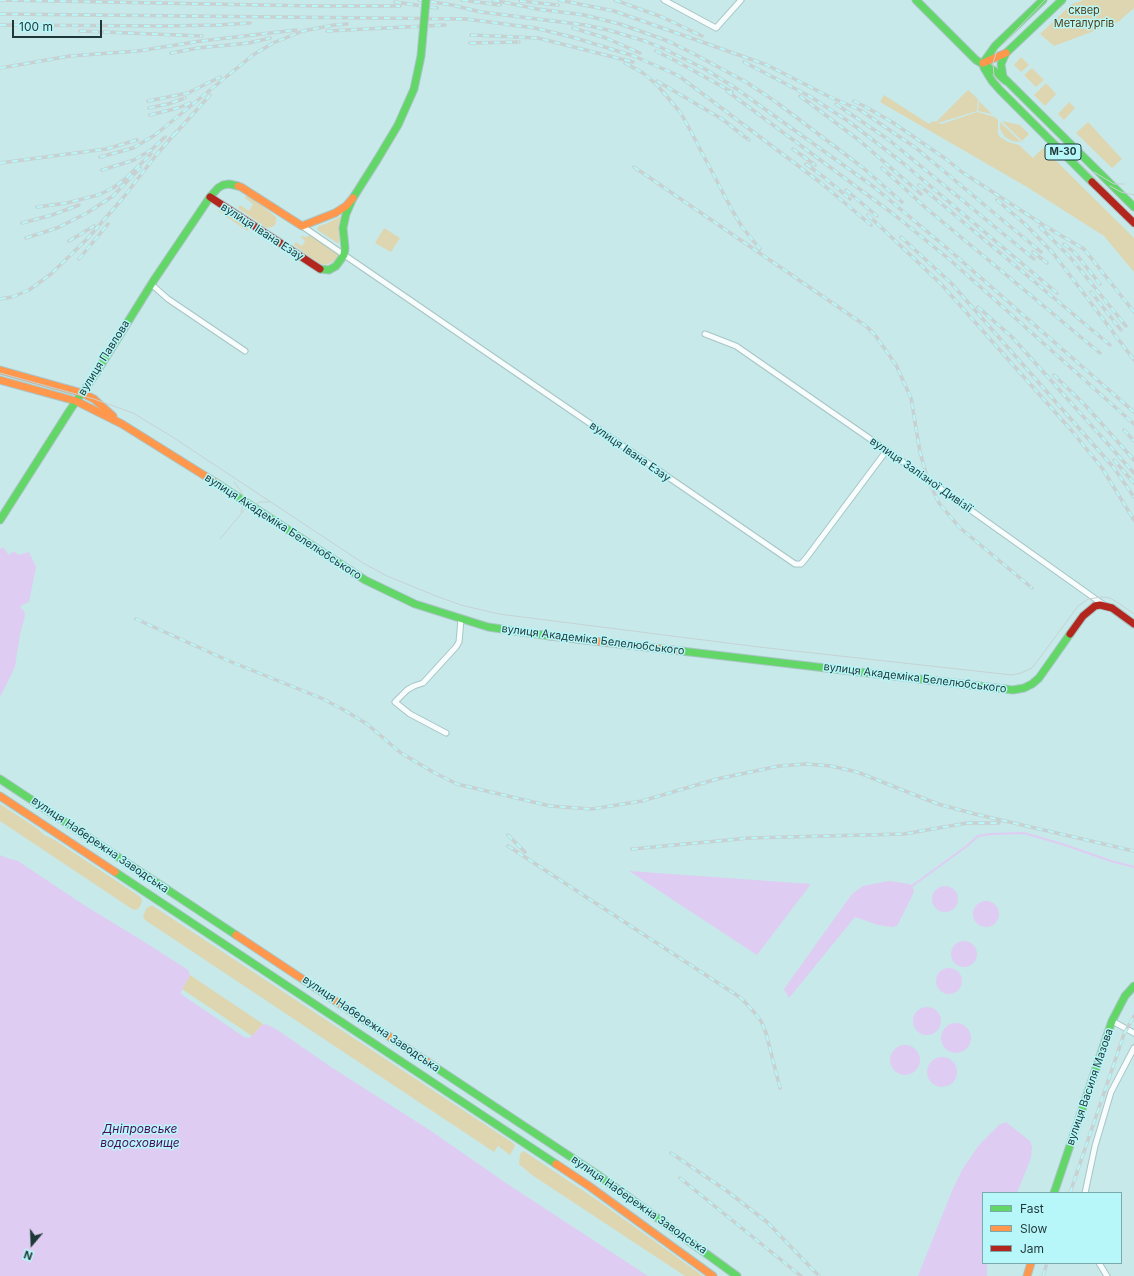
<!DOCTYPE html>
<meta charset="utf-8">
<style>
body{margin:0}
#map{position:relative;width:1134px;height:1276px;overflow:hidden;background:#c7e9ea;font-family:Inter,sans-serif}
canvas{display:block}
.legend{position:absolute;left:982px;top:1192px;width:140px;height:72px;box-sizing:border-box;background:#b8f7f9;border:1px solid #7aaaac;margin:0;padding:5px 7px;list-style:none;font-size:12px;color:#1e3738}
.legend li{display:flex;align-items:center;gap:8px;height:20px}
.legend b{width:20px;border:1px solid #7aaaac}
.north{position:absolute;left:12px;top:1224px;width:40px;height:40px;-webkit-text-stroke:3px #b8f7f9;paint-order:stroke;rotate:199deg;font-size:11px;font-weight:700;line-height:16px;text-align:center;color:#1e3738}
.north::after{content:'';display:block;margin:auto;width:14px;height:18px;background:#1e3738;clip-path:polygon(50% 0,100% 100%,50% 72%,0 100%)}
.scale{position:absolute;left:12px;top:20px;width:90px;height:18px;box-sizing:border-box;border:2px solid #1e3738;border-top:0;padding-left:5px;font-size:12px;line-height:14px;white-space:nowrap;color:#1e3738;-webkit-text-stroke:3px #b8f7f9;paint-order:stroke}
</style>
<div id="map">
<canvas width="1134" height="1276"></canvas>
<ul class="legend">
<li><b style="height:5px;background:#63d668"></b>Fast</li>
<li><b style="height:5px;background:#ff974d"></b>Slow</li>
<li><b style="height:5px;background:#b3261e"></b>Jam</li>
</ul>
<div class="north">N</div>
<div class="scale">100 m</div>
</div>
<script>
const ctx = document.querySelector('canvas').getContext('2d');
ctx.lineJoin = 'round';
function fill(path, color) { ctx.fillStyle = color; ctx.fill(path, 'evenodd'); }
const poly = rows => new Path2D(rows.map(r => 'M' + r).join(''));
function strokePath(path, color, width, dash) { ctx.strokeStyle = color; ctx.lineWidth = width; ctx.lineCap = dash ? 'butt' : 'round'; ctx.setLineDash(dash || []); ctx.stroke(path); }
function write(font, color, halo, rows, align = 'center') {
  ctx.font = font + ' Inter,sans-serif'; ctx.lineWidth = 3; ctx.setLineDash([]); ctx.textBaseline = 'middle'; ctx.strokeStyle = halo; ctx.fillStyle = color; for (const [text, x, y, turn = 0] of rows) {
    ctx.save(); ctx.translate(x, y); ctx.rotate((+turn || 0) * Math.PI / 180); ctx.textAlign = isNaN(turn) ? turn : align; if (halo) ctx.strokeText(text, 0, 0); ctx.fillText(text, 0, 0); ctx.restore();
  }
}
const green = poly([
 [1084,0,1134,0,1134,8,1118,22,1054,46,1040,34,1072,4],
 [1021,57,1029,65,1021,72,1014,65],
 [1032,68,1044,80,1036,87,1024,75],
 [1046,83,1056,94,1045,106,1034,95],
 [968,90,978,99,977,111,938,123,942,124,977,112,995,117,998,120,998,134,1000,137,1008,142,1019,145,1033,158,1043,148,1134,238,1134,272,1104,236,1027,187,880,102,884,95,929,124,933,121,936,122],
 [979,101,992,114,978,111],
 [1069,102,1075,108,1064,120,1058,114],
 [1002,121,1020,125,1029,134,1022,141],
 [1000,122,1021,142,1012,141,1005,137,1000,129],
 [1088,122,1122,159,1112,168,1076,133],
 [247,195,259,203,276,217,276,223,274,226,269,228,265,227,238,208,240,205,249,211,253,204,245,198],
 [217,210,225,212,249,228,247,231],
 [341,216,339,226,339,244,319,231,317,229,319,226,328,223],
 [384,228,400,238,391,252,375,243],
 [311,235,338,253,339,255,334,261,326,265,318,263,294,245,296,242,302,246,305,241,300,236,306,237],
 [0,804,38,829,44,835,53,839,139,896,141,898,142,902,139,908,136,910,132,909,0,821],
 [150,906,153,906,513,1143,515,1146,510,1155,498,1146,494,1152,145,920,143,915,147,908],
 [190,975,263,1024,252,1036,182,989],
 [522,1151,525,1152,600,1202,703,1276,685,1276,532,1175,519,1164,520,1155]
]);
const water = poly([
 [3,547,9,555,14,551,18,555,29,552,36,567,29,602,22,605,20,607,24,611,25,616,20,634,15,667,0,697,0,549],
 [0,855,7,858,18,861,84,905,143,941,188,970,190,975,181,992,181,994,244,1037,250,1038,263,1024,268,1025,276,1029,331,1067,431,1131,506,1183,648,1276,0,1276],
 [629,871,811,884,757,955],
 [889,881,910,884,913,888,914,892,897,926,892,927,878,925,855,917,789,998,784,989,852,894,863,886],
 '932 899a13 13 0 1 1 26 0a13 13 0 1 1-26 0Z',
 '973 914a13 13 0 1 1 26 0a13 13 0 1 1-26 0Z',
 '951 954a13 13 0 1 1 26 0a13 13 0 1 1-26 0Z',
 '936 981a13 13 0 1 1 26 0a13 13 0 1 1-26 0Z',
 '913 1021a14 14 0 1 1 28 0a14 14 0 1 1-28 0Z',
 '941 1038a15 15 0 1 1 30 0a15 15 0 1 1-30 0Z',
 '890 1060a15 15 0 1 1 30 0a15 15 0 1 1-30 0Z',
 '927 1072a15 15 0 1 1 30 0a15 15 0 1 1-30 0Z',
 [1006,1122,1030,1141,1032,1147,1031,1158,1017,1193,983,1193,983,1263,987,1263,987,1276,918,1276,952,1191,962,1170,979,1145,999,1125]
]);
const stream = poly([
 [912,886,967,846,978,836,991,834,1024,833,1062,844,1111,861,1134,867]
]);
const street = poly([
 [664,0,716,28,741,0],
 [302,226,795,564,801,564,807,557,887,450],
 [151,284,168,299,245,351],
 [705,334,736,346,889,452,1104,605],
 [446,733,410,714,395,702,407,690,414,686,423,683,456,647,459,642,461,619],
 [1112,1021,1134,1033],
 [1085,1193,1095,1146,1111,1092,1134,1048],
 [1099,1263,1107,1276]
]);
const fast = poly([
 [916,0,976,60,993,70,1006,81],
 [1043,0,995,46,983,63,984,68,992,81,1000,90,1092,182],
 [1062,0,1006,53,1001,64,1003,77,1134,207],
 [320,269,329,270,336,266,344,255,345,248,343,228,346,214,353,198,377,160],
 [218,484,365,580,415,604,488,627,550,636],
 [0,520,70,410,96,373,154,280,210,197,218,188,223,185,229,184,238,186],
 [681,651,1013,690,1024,688,1032,684,1039,678,1070,634],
 [0,779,236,935],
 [115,872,556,1164],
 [432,1065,598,1175,737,1276],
 [1054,1193,1112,1021,1125,996,1134,986]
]);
const slow = poly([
 [983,63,1006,53],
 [238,186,241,187,302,226,335,213,346,206,353,198],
 [0,370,82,393,94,399,113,416],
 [0,380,76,401,122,424,218,484],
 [550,636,681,651],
 [0,796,115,872],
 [236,935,432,1065],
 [556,1164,589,1186,713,1276],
 [1027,1276,1031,1263]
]);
const jam = poly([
 [1092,182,1134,223],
 [210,197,320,269],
 [1070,634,1083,616,1095,606,1100,605,1112,608,1134,624]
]);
const tram = poly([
 [1045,0,997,50,993,63,994,75,1003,87,1134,217],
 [1094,172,1114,184,1124,184],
 [1110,186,1121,192,1134,195],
 [0,373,94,399,133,413,171,436,363,563,387,576,436,596,461,605,499,614,759,647,1012,675,1021,673,1032,668,1039,659,1078,606,1088,599,1102,597,1110,598,1120,604,1134,614],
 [234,482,241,491,243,496,243,505,241,512],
 [220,539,246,508,260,502,269,502]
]);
const rail = poly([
 [0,0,315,6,400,6],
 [419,0,452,5,481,12,585,25,608,30,645,41,662,48,705,69,734,87,874,187,948,249,1134,412],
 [462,0,500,5],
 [493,0,537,9,584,15,620,24,668,41,698,56,746,82,776,102,862,167,902,202],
 [559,0,614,11,722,49,767,65,828,96,860,110,916,148,1041,252],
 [615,0,662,17,702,36],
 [520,1,558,5],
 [395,2,437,8],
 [0,14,466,19,535,28,572,37,634,56,679,76,821,183,871,225],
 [0,25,163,26,219,25,250,23],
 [573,28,606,38,640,53],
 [80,31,202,36],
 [327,31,445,25],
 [471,35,538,38,633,62],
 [470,43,519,42],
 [656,51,676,61,732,92],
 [171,53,198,48,249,43,270,38],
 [744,62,811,97,851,123,904,164,1057,293],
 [625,63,643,73,657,85,680,112,688,126,732,210,742,227,760,249],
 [0,68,70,56,138,51,201,41,296,30],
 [657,81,722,119,749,140],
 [727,91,892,213,949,259,1134,424],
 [800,96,860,141,921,194],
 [148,101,188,93,220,77],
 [854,101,866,107,892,122,946,159,962,172,1045,226,1084,249,1134,312],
 [836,104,889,140,1034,259],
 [149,108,168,104,185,98],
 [150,115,178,108,190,103],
 [174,135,210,95],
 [793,149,815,165],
 [100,157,133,148,155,135,253,55,273,43,303,31,334,25,347,24],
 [0,163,106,149,137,140],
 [806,164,825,178,850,199],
 [634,167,866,326,875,335,896,365,911,398,920,452,928,480,939,503,959,527,1032,588],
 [882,168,926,208,1100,353],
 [102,170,134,160,151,150,165,137],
 [919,185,1110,345],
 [846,190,877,216],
 [997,200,1026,225,1053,253,1134,360],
 [37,207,67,203,98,195,113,188,125,179,151,154],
 [868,215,942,285,1071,430,1102,468,1134,520],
 [22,223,52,215,79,205],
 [1040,227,1070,257,1126,326],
 [901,237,951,283,1114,468,1134,497],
 [26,238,57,228,87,213,113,196,140,168],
 [69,241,94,226],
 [1064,244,1075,253,1100,284],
 [1033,252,1047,263],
 [79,259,108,224],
 [1091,292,1121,330],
 [0,299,12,297,29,290,51,274,88,238,123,198,157,154,177,131],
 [978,307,1012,337,1134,473],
 [1054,375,1085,405,1134,460],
 [1124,430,1134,441],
 [1114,460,1134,483],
 [136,619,229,661,321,698,344,710,367,724,401,753,433,772,457,784,550,806,592,809,642,801,717,779,779,766,806,764,831,766,857,772,938,804,975,814,1134,851],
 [508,835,525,852],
 [508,846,741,998,754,1012,761,1021,766,1033,780,1088],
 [632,849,749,838,904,834,967,823,999,823],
 [671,1153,727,1191,767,1222,819,1276],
 [680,1178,801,1276],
 [1070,1193,1124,1034,1134,1016],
 [1043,1276,1047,1263]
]);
const fastBridge = poly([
 [377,160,398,125,414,89,421,56,426,0]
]);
const shields = [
 [1063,152,36]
];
const shieldNames = [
 ["М-30",1063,152]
];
const parkNames = [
 ["сквер",1084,11],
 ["Металургів",1084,24]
];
const streetNames = [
 ["вулиця Івана Езау",262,232,33],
 ["вулиця Павлова",104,358,-58],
 ["вулиця Івана Езау",630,452,35],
 ["вулиця Залізної Дивізії",921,475,35],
 ["вулиця Академіка Белелюбського",283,527,33],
 ["вулиця Академіка Белелюбського",593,640,7],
 ["вулиця Академіка Белелюбського",915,678,7],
 ["вулиця Набережна Заводська",100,845,34],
 ["вулиця Набережна Заводська",371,1024,34],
 ["вулиця Василя Мазова",1090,1087,-71],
 ["вулиця Набережна Заводська",639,1205,35]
];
const waterNames = [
 ["Дніпровське",140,1129],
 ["водосховище",140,1143]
];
fill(green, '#ded6b1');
fill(water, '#dfccf2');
strokePath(stream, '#dfccf2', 2);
strokePath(street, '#a9c4c5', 7);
strokePath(fast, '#a9c4c5', 9);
strokePath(slow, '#a9c4c5', 9);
strokePath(jam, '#a9c4c5', 9);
strokePath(street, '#f7fcfc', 5);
strokePath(fast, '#63d668', 7);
strokePath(slow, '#ff974d', 7);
strokePath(jam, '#b3261e', 7);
strokePath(tram, '#c7d1d1', 1);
strokePath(rail, '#c7d1d1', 3.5);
strokePath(rail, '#b8f7f9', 2, [6]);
strokePath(fastBridge, '#a9c4c5', 9, []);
strokePath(fastBridge, '#63d668', 7);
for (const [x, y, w] of shields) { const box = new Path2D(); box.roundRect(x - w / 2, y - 8, w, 16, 3); ctx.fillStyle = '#b8f7f9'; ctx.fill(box); strokePath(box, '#1e3738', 1); }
write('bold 10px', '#1e3738', null, shieldNames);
write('11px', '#553c0f', '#b8f7f9', parkNames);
write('11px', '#1e3738', '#b8f7f9', streetNames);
write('italic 12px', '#4c0a5c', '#b8f7f9', waterNames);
</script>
